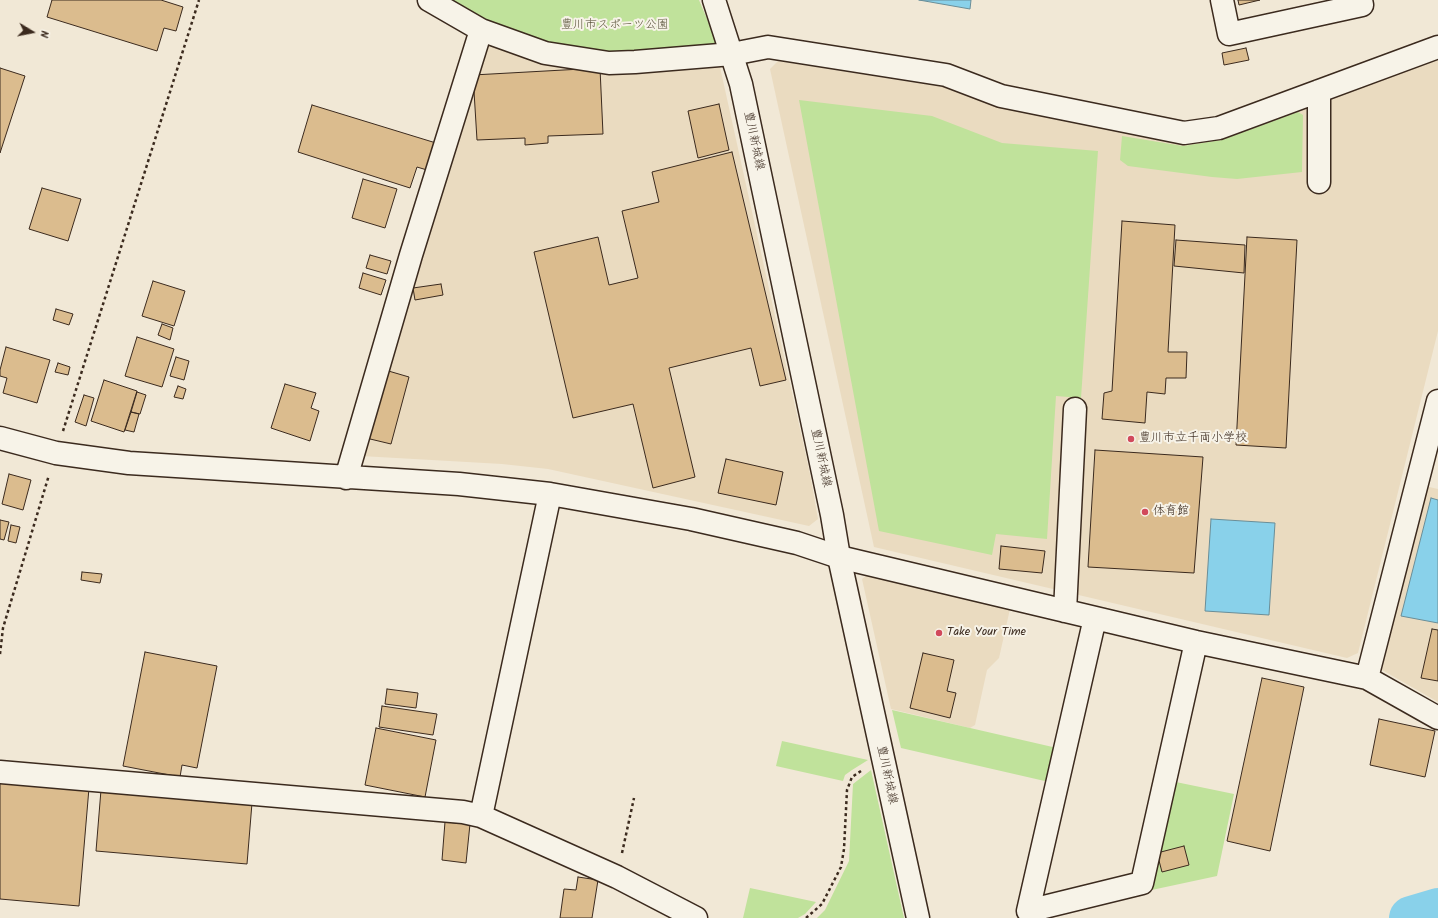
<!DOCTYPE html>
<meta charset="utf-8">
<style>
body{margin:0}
#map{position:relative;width:1438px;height:918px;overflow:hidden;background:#f1e8d6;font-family:Kalam,sans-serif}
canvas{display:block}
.north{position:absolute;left:12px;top:12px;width:40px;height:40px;-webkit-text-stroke:3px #f7f3e8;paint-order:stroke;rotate:100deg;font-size:11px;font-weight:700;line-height:16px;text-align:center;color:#3b2a1e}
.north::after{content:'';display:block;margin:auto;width:14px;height:18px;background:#3b2a1e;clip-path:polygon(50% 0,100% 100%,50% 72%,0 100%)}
</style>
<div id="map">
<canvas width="1438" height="918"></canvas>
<div class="north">N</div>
</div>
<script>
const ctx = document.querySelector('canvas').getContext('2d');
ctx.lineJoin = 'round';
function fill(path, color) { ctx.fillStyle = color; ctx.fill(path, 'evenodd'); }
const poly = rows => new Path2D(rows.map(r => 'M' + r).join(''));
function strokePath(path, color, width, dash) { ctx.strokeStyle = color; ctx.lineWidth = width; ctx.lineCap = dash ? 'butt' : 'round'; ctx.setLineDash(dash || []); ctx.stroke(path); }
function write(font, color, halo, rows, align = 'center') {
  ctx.font = font + ' Kalam,"Klee One",sans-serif'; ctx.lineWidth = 4; ctx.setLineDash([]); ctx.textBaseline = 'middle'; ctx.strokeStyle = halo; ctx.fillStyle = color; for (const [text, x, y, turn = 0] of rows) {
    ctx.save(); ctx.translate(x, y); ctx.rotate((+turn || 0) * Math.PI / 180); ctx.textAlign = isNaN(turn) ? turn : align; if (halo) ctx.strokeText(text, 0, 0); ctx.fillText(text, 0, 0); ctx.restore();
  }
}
const built = poly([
 [484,39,611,68,720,67,810,474,818,519,809,526,548,469,502,464,361,456],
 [1438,60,1438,331,1358,653,1347,658,874,547,770,69,778,61,943,87,992,105,1184,144,1216,138],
 [1425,486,1438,489,1438,702,1382,670],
 [867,575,1010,609,999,658,987,670,975,725,970,728,891,709,862,579]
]);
const green = poly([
 [449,0,699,0,718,45,613,54,548,46,494,26],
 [799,100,932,116,1002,143,1098,151,1081,398,1056,396,1047,539,996,534,992,555,879,531],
 [1298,112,1303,115,1302,172,1237,179,1212,177,1128,166,1120,160,1122,136,1183,146,1222,140],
 [892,710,1057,748,1049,782,901,748],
 [782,741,868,760,852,770,845,775,843,781,776,766],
 [871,770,904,918,817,918,825,910,849,861,853,784],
 [1171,781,1234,794,1217,876,1147,891],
 [750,888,816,902,805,914,798,918,743,918]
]);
const water = poly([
 [919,0,971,0,970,9,919,0],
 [1431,498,1438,500,1438,623,1401,616,1431,498],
 [1211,519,1275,523,1269,615,1205,611,1211,519]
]);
const river = poly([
 [1411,918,1438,910]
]);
const building = poly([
 [52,0,161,0,183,7,176,31,164,28,157,51,47,17,52,0],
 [1238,0,1260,0,1239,5,1238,0],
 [1246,48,1249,60,1224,65,1222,53,1246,48],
 [0,68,25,76,0,153,0,68],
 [600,68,603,134,548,136,548,143,525,145,525,138,477,140,473,75,600,68],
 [719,104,729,150,698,158,688,111,719,104],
 [312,105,436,143,427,170,417,167,410,188,298,152,312,105],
 [732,152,786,380,760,386,751,348,669,368,695,477,653,488,633,404,573,418,534,252,598,237,609,285,638,278,622,211,659,202,652,172,732,152],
 [363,179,397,189,385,228,352,218,363,179],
 [42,188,81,199,68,241,29,229,42,188],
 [1122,221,1175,225,1168,352,1187,352,1186,378,1166,378,1165,394,1147,392,1145,423,1102,419,1104,393,1112,391,1122,221],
 [1247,237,1297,240,1286,448,1236,445,1247,237],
 [1176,240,1245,245,1244,273,1174,266,1176,240],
 [370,255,391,261,387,274,366,268,370,255],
 [363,273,386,280,381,295,359,288,363,273],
 [153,281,185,291,174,326,142,316,153,281],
 [441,284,443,295,415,300,413,288,441,284],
 [56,309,73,314,69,325,53,320,56,309],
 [162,324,173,328,170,340,158,335,162,324],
 [137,337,174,349,162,387,125,376,137,337],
 [6,347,50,360,37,403,3,393,7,378,0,376,0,370,6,347],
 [176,357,189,361,184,380,170,376,176,357],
 [58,363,70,367,68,375,55,372,58,363],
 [385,370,409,377,391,444,366,438,385,370],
 [104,380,137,391,124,432,91,421,104,380],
 [285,384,316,393,311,408,319,411,310,441,271,428,285,384],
 [178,386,186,389,183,399,174,397,178,386],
 [137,392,146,395,140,414,131,412,137,392],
 [84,395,94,398,86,426,75,422,84,395],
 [131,412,139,414,134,432,125,430,131,412],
 [1095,450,1203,457,1194,573,1088,567,1095,450],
 [726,459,783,472,776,505,718,493,726,459],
 [9,474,31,480,23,510,2,504,9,474],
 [0,520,9,522,4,540,0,539,0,520],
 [11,525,20,527,16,543,8,541,11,525],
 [1001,546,1045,551,1042,573,999,569,1001,546],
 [82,572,102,574,100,583,81,580,82,572],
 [1432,629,1438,630,1438,681,1421,678,1432,629],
 [145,652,217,666,197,768,182,765,180,777,123,766,145,652],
 [923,653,954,660,947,691,956,693,950,718,910,708,923,653],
 [1262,678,1304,687,1270,851,1227,841,1262,678],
 [387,689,418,693,416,708,385,704,387,689],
 [382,706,437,714,433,735,379,727,382,706],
 [1379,719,1435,731,1425,777,1370,765,1379,719],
 [376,728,436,740,425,797,365,785,376,728],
 [0,781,89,788,79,906,0,899,0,781],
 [101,790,252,803,247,864,96,851,101,790],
 [445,822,470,824,466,863,442,860,445,822],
 [1184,846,1189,865,1162,872,1157,853,1184,846],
 [578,877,598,880,592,918,560,918,564,889,576,890,578,877]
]);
const path = poly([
 [63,431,199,0],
 [0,654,3,628,49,475],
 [622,853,634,798],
 [806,918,822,904,841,867,844,849,847,790,852,777,861,771]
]);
const minor = poly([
 [429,0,481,30,545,53,609,63,635,62,732,54,768,47,946,75,1001,96,1184,133,1219,128,1438,47],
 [1222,0,1229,34,1362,5,1361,0],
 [1319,91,1319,182],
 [0,438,56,453,129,463,459,484,550,494,691,519,797,543,839,557,1196,642,1367,678,1438,718],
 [346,478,411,255,481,30],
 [1065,611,1075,409],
 [1095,618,1028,911,1142,883,1196,642],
 [1367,678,1438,401],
 [0,772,463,812,481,816,617,877,696,918],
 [481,816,550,494]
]);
const major = poly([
 [714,0,741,84,832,515,839,557,918,918]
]);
const markers = [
 [1131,439,4,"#d1495b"],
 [1145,512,4,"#d1495b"],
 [939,633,4,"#d1495b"]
];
const parkNames = [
 ["豊川市スポーツ公園",615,26]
];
const streetNames = [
 ["豊川新城線",753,141,78],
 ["豊川新城線",820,458,78],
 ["豊川新城線",886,775,78]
];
const poiNames = [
 ["豊川市立千両小学校",1139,439],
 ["体育館",1153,512],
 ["Take Your Time",947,633]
];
fill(built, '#eadbc0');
fill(green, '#c0e29b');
fill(water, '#89d1ea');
strokePath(water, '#6a8e98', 1);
strokePath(river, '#89d1ea', 44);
fill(building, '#dbbc8e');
strokePath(building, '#3b2a1e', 1);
strokePath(minor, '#3b2a1e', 25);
strokePath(major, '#3b2a1e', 25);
strokePath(path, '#3b2a1e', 2.5, [3, 3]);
strokePath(minor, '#f7f3e8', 22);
strokePath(major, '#f7f3e8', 22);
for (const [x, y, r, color] of markers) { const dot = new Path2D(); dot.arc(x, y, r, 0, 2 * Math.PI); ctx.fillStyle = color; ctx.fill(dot); strokePath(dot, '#f7f3e8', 1.5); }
write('12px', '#564f37', '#f7f3e8', parkNames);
write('12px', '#3b2a1e', '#f7f3e8', streetNames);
write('12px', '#3b2a1e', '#f7f3e8', poiNames, 'left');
</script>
